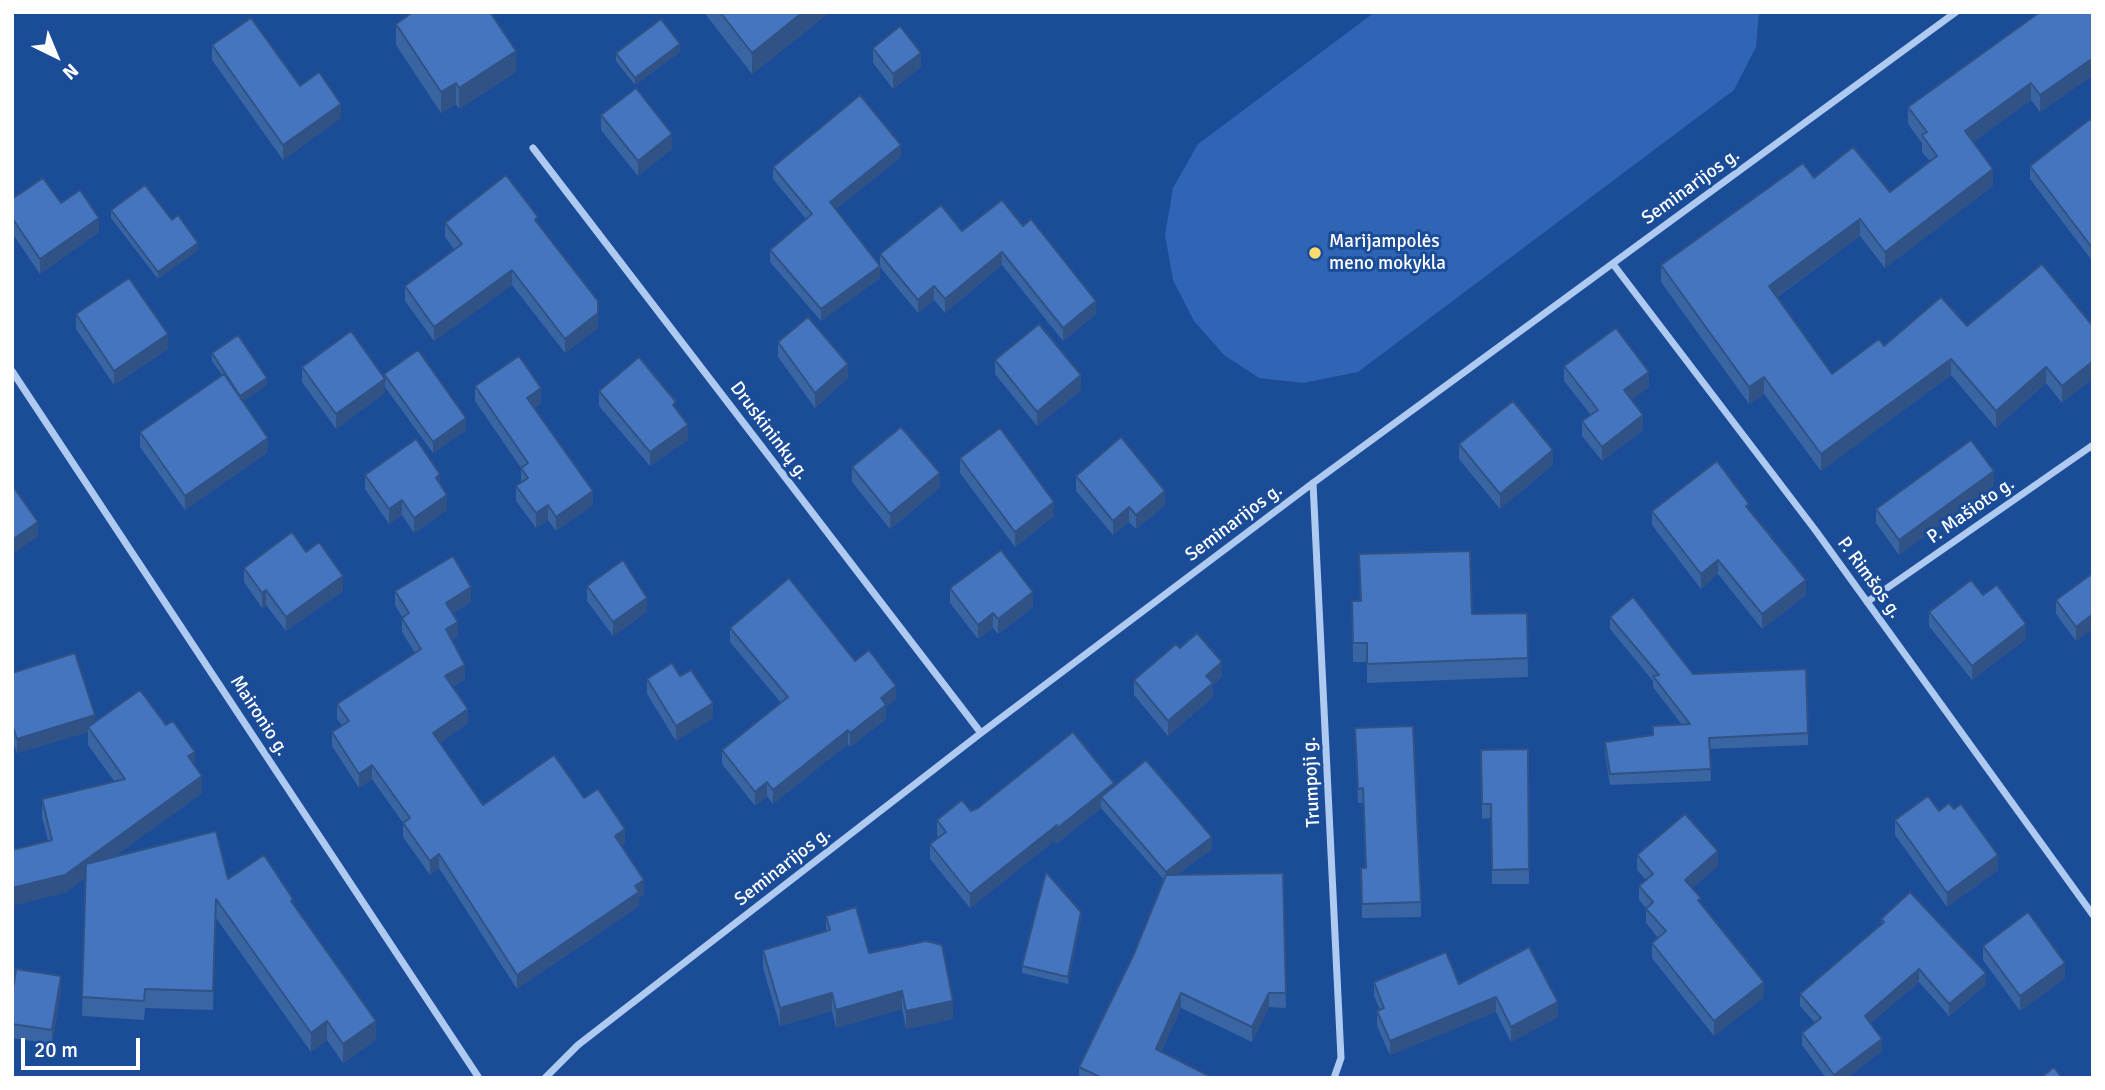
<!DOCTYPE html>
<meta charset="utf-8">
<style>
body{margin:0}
#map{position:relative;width:2105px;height:1090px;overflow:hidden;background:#1b4c97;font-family:Signika,sans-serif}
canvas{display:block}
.frame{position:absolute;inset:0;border:14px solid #fff;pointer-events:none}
.north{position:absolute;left:21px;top:21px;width:70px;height:70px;-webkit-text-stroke:5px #1b4c97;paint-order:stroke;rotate:137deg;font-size:19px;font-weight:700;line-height:28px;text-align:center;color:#fff}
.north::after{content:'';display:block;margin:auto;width:24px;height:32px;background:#fff;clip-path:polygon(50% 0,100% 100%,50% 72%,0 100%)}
.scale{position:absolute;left:21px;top:1038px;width:119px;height:32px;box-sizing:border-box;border:4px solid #fff;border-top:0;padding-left:9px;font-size:21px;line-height:24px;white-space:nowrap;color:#fff;-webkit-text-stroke:5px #1b4c97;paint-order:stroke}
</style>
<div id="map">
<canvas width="2105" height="1090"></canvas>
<div class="frame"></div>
<div class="north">N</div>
<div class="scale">20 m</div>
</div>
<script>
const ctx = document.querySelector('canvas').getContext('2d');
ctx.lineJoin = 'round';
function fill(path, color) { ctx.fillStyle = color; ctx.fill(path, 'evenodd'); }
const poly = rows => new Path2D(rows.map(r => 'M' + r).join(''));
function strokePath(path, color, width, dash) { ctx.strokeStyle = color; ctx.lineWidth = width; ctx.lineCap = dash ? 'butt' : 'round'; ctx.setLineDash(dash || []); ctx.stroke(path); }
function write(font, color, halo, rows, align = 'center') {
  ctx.font = font + ' Signika,sans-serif'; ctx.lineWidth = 6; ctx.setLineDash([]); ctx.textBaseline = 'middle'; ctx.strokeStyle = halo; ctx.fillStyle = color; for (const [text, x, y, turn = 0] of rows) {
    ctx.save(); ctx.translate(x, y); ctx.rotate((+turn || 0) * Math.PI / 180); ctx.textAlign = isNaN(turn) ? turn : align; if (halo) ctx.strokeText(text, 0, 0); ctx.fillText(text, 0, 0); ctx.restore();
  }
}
const green = poly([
 [1375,12,1759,12,1756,47,1734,90,1358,372,1303,383,1259,378,1224,355,1194,321,1173,280,1165,235,1173,188,1198,144]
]);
const minor = poly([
 [533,148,981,733],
 [1613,264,1816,531,2093,915],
 [12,371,479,1078],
 [1313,483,1341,1058,1334,1078],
 [1867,602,2093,445],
 [545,1078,578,1045,981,733,1313,483,1956,12]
]);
const wall = poly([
 [706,12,830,12,752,74,706,15],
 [2093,12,2093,75,2040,112,2031,100,1973,142,1993,186,1885,268,1860,236,1777,297,1832,374,1884,346,1967,326,2093,326,2093,378,2062,403,2046,383,1996,428,1951,375,1821,471,1764,394,1749,404,1661,282,1661,265,1890,192,1930,161,1922,152,1922,143,1908,124,1908,107],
 [396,24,516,72,459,109,456,104,441,113,396,45],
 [212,45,300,86,341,118,283,160,212,60],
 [873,48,921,67,893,89,873,63],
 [680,52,635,85,616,61,616,53],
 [601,115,672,149,638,176,601,130],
 [2093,123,2093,262,2030,179,2030,166],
 [901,157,836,209,880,265,880,254,962,231,1002,200,1096,314,1063,341,1002,265,945,313,934,300,918,313,880,267,880,278,821,321,770,262,770,250,806,219,773,179,773,167],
 [12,199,61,203,99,232,40,274,12,233],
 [111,210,172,220,198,250,158,279,111,218],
 [445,223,538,224,598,328,565,353,512,285,434,341,405,301,405,286,454,249,445,237],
 [76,314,168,349,114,385,76,329],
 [778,342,848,378,815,408,778,357],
 [212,353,267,385,243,401,268,452,185,510,140,447,140,432,222,375,212,361],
 [995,360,1081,390,1037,426,995,374],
 [1564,366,1649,387,1631,400,1643,430,1602,461,1582,436,1582,421,1591,415,1564,381],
 [302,367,384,377,384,374,466,430,433,453,385,387,385,393,336,429,302,382],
 [475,386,541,403,534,408,593,505,556,531,548,520,536,528,516,501,516,486,521,483,521,468,475,401],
 [599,391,676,410,688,440,650,466,599,406],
 [1459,444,1553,465,1500,509,1459,459],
 [960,458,1054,516,1015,547,960,473],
 [852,467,940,488,890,529,852,482],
 [365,475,440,485,447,510,414,533,402,515,389,524,365,489],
 [1076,476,1165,505,1136,529,1129,522,1113,535,1076,491],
 [1994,485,1899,555,1876,523,1876,509],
 [1749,510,1806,595,1762,629,1718,574,1701,589,1652,525,1652,511],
 [306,552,343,591,286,631,266,605,262,608,244,582,244,568],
 [1359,554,1472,614,1527,613,1528,677,1367,683,1367,662,1353,662,1352,601,1360,601],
 [2093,573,2076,641,2056,614,2056,600],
 [587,586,647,612,613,636,587,601],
 [950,588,1033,607,998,634,993,628,978,639,950,603],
 [395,591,471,602,453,613,458,636,452,640,465,679,452,687,468,723,440,743,483,805,584,798,625,843,621,846,644,894,639,898,639,906,517,989,439,868,430,875,403,837,403,823,372,779,359,788,332,746,332,732,342,725,337,719,337,704,415,653,402,632,402,617,395,605],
 [1983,595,2026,639,1972,680,1929,626,1929,612],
 [1610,617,1693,674,1808,733,1808,745,1710,749,1711,781,1610,785,1605,754,1605,742,1653,735,1682,725,1653,687,1653,681,1610,629],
 [730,628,855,661,896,699,886,707,886,719,850,747,848,744,773,804,767,796,755,806,722,764,722,750,781,703,730,642],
 [1180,648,1222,676,1213,685,1213,697,1168,736,1134,695,1134,680],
 [12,673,95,722,195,766,202,793,115,856,228,879,293,904,376,1040,343,1063,327,1040,311,1052,216,918,213,1010,145,1008,144,1020,82,1016,85,878,65,893,48,841,42,817,42,799,114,781,88,745,88,732,17,753,12,739],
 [680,676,713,718,676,741,647,694,647,679],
 [1355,728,1421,902,1421,917,1362,918,1361,868,1366,868,1363,803,1358,803],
 [1528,749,1529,884,1492,884,1491,818,1482,819,1481,750],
 [1114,786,1212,849,1177,875,1283,873,1286,1008,1269,1007,1252,1042,1181,1008,1161,1052,1213,1078,1079,1078,1079,1067,1133,956,1164,880,1101,808,1055,845,1055,840,970,908,930,859,930,844,939,838,937,835,937,820,971,811],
 [1954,809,1998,870,1947,907,1895,835,1895,820,1939,811],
 [1637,855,1718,866,1692,888,1701,904,1764,997,1714,1036,1652,958,1652,943,1658,938,1646,923,1646,908,1639,900,1639,886,1646,880,1637,870],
 [826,916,869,953,953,1019,906,1029,902,1009,836,1028,832,1011,780,1026,763,968,763,950,826,931],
 [1881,919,1986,985,1949,1016,1919,982,1871,1023,1882,1051,1847,1078,1826,1078,1802,1045,1802,1033,1815,1023,1800,1006,1800,994,1881,925],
 [1081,920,1068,984,1022,973,1022,966],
 [1983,946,2065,978,2020,1011,1983,960],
 [1374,982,1459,984,1558,1017,1511,1042,1496,1012,1390,1055,1377,1026,1377,1011,1380,1010,1374,996],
 [12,984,61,990,52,1044,12,1038]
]);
const shadedWall = poly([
 [803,12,830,12,752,74,752,53],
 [680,44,680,52,635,85,635,78],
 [516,51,516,72,459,109,459,88],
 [921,53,921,67,893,89,893,74],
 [2093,58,2093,75,2040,112,2040,95],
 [456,83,456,104,441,113,441,92],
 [2031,83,2031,100,1965,148,1965,131],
 [341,104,341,118,283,160,283,145],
 [672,134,672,149,638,176,638,161],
 [901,145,901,157,830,214,830,202],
 [1993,169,1993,186,1885,268,1885,252],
 [99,218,99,232,40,274,40,259],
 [1860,219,1860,236,1769,302,1769,286],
 [198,243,198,250,158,279,158,272],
 [1002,252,1002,265,945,313,945,299],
 [880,266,880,278,821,321,821,309],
 [512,270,512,285,434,341,434,327],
 [934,286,934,300,918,313,918,300],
 [1096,301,1096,314,1063,341,1063,328],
 [598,313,598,328,565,353,565,339],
 [168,334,168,349,114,385,114,371],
 [1951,359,1951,375,1821,471,1821,454],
 [2093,361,2093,378,2062,403,2062,386],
 [848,364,848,378,815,408,815,393],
 [2046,367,2046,383,1996,428,1996,411],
 [1649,372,1649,387,1624,405,1624,390],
 [1081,375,1081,390,1037,426,1037,412],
 [1764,377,1764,394,1749,404,1749,387],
 [267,378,267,385,240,403,240,396],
 [385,379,385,393,336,429,336,414],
 [541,388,541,403,527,413,527,398],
 [1643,415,1643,430,1602,461,1602,447],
 [466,418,466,430,433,453,433,442],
 [688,425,688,440,650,466,650,452],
 [268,438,268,452,185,510,185,496],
 [1553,450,1553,465,1500,509,1500,494],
 [1994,471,1994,485,1899,555,1899,540],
 [940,473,940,488,890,529,890,514],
 [440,474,440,489,436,478],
 [593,491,593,505,556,531,556,517],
 [1165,491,1165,505,1136,529,1136,515],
 [447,495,447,510,414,533,414,518],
 [402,500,402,515,389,524,389,509],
 [1054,502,1054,516,1015,547,1015,532],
 [548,505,548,520,536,528,536,513],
 [1129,507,1129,522,1113,535,1113,521],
 [38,522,38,536,12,555,12,540],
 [1718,560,1718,574,1701,589,1701,574],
 [343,576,343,591,286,631,286,617],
 [1806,580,1806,595,1762,629,1762,614],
 [471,587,471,602,446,617,446,603],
 [266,590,266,605,262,608,262,593],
 [1033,592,1033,607,998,634,998,619],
 [647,598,647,612,613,636,613,622],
 [993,613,993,628,978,639,978,625],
 [2093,614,2093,629,2076,641,2076,627],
 [458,622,458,636,446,643,446,629],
 [2026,624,2026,639,1972,680,1972,666],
 [1222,662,1222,676,1213,685,1213,697,1168,736,1168,721,1206,676],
 [465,665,465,679,445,691,445,676],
 [896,686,896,699,886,707,886,719,850,747,850,733,881,698],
 [713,703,713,718,676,741,676,726],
 [468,709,468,723,433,748,433,733],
 [95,715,95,729,88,727,88,732,17,753,17,739],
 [848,730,848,744,773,804,773,790],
 [195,752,195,769,188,756],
 [372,765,372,779,359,788,359,774],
 [202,776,202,793,65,893,12,906,12,888],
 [767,782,767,796,755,806,755,792],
 [1114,783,1114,797,1101,797,1101,808,1055,845,1055,840,970,908,970,894,1057,825],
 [625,829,625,843,615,850,615,836],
 [1212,837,1212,849,1166,883,1166,872],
 [1718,851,1718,866,1685,895,1685,880],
 [439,854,439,868,430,875,430,861],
 [1998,855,1998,870,1947,907,1947,893],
 [644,880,644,894,639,898,639,906,517,989,517,975],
 [1081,912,1081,920,1068,984,1068,977],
 [2065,963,2065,978,2020,1011,2020,996],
 [1919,969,1919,982,1865,1028,1865,1016],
 [1986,973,1986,985,1949,1016,1949,1004],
 [61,976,61,990,52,1044,52,1030],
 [1764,982,1764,997,1714,1036,1714,1021],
 [902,991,902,1009,836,1028,836,1010],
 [832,993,832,1011,780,1026,780,1008],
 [1181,993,1181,1008,1156,1063,1156,1049],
 [1269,993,1269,1007,1252,1042,1252,1027],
 [1496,997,1496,1012,1390,1055,1390,1041],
 [953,1001,953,1019,906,1029,906,1011],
 [1558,1002,1558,1017,1511,1042,1511,1027],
 [327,1021,327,1040,311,1052,311,1033],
 [376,1021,376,1040,343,1063,343,1044],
 [1882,1039,1882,1051,1847,1078,1834,1078,1834,1075]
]);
const building = poly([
 [413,12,490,12,516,51,459,88,456,83,441,92,396,24,413,12],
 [720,12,803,12,752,53,720,12],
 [2040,12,2093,12,2093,58,2040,95,2031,83,1965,131,1993,169,1885,252,1860,219,1769,286,1832,374,1879,339,1884,346,1941,297,1967,326,2042,264,2093,326,2093,361,2062,386,2046,367,1996,411,1951,359,1821,454,1764,377,1749,387,1661,265,1803,163,1814,178,1853,147,1890,192,1937,156,1922,135,1927,132,1908,107,2040,12],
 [251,18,300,86,319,72,341,104,283,145,212,45,251,18],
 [661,19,680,44,635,78,616,53,661,19],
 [900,26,921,53,893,74,873,48,900,26],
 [636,88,672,134,638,161,601,115,636,88],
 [860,95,901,145,830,202,880,266,821,309,770,250,812,214,773,167,860,95],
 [2090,119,2093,123,2093,249,2030,166,2090,119],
 [506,175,538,217,535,220,598,301,598,313,565,339,512,270,434,327,405,286,462,244,445,223,506,175],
 [43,178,61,203,80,190,99,218,40,259,12,218,12,199,43,178],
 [145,185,172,220,178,215,198,243,158,272,111,210,145,185],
 [1002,200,1023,226,1031,219,1096,301,1063,328,1002,252,945,299,934,286,918,300,880,254,941,205,962,231,1002,200],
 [129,278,168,334,114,371,76,314,129,278],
 [808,317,848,364,815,393,778,342,808,317],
 [1039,324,1081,375,1037,412,995,360,1039,324],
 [1616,328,1649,372,1624,390,1643,415,1602,447,1582,421,1598,410,1564,366,1616,328],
 [351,331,385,379,336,414,302,367,351,331],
 [238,335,267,378,240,396,212,353,238,335],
 [418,350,466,418,433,442,384,374,418,350],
 [519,356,541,388,527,398,593,491,556,517,548,505,536,513,516,486,528,478,521,468,528,463,475,386,519,356],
 [639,357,676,402,673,405,688,425,650,452,599,391,639,357],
 [224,374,268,438,185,496,140,432,224,374],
 [1513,401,1553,450,1500,494,1459,444,1513,401],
 [901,427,940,473,890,514,852,467,901,427],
 [1000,428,1054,502,1015,532,960,458,1000,428],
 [1121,437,1165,491,1136,515,1129,507,1113,521,1076,476,1121,437],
 [416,439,440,474,436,478,447,495,414,518,402,500,389,509,365,475,416,439],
 [1971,440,1994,471,1899,540,1876,509,1971,440],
 [1717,461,1749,504,1746,506,1806,580,1762,614,1718,560,1701,574,1652,511,1717,461],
 [12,485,38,522,12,540,12,485],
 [292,532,306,552,319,542,343,576,286,617,266,590,262,593,244,568,292,532],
 [1001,550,1033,592,998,619,993,613,978,625,950,588,1001,550],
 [1470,551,1472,614,1527,613,1528,658,1367,664,1367,643,1353,643,1352,601,1361,601,1359,554,1470,551],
 [453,556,471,587,446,603,458,622,446,629,465,665,445,676,468,709,433,733,483,805,554,755,584,798,598,789,625,829,615,836,644,880,635,886,639,892,517,975,439,854,430,861,403,823,410,818,372,765,359,774,332,732,349,721,337,704,421,649,402,618,409,613,395,591,453,556],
 [623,560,647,598,613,622,587,586,623,560],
 [2093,573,2093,614,2076,627,2056,600,2093,573],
 [789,578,855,661,869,650,896,686,881,698,886,705,850,733,848,730,773,790,767,782,755,792,722,750,788,697,730,628,789,578],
 [1971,580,1983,595,1997,585,2026,624,1972,666,1929,612,1971,580],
 [1633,597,1693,674,1806,669,1808,733,1709,738,1711,769,1610,774,1605,742,1653,735,1653,726,1690,724,1653,676,1659,675,1610,617,1633,597],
 [1197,633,1222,662,1206,676,1213,683,1168,721,1134,680,1176,644,1180,648,1197,633],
 [75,653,95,715,17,739,12,725,12,673,75,653],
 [672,663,680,676,691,670,713,703,676,726,647,679,672,663],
 [140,690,166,725,173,721,195,752,188,756,202,776,65,875,12,888,12,850,52,840,42,799,125,779,88,727,140,690],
 [1413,726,1421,902,1362,904,1361,868,1366,868,1363,788,1358,789,1355,728,1413,726],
 [1073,732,1114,783,1055,830,1057,825,970,894,930,844,946,832,937,820,962,800,971,811,978,808,1073,732],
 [1528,749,1529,869,1492,870,1491,804,1482,804,1481,750,1528,749],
 [1146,760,1212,837,1166,872,1101,797,1146,760],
 [1928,796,1939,811,1949,803,1954,809,1961,804,1998,855,1947,893,1895,820,1928,796],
 [1685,814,1718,851,1685,880,1701,898,1698,900,1764,982,1714,1021,1652,943,1666,931,1646,909,1653,902,1639,886,1653,874,1637,855,1685,814],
 [216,831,228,879,264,855,293,899,291,901,376,1021,343,1044,327,1021,311,1033,216,899,213,991,145,989,144,1001,82,997,86,864,216,831],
 [1046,872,1081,912,1068,977,1022,966,1046,872],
 [1283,873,1286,993,1269,993,1252,1027,1181,993,1156,1049,1213,1078,1102,1078,1079,1067,1133,956,1166,875,1283,873],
 [1910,892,1986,973,1949,1004,1919,969,1865,1016,1882,1039,1834,1075,1802,1033,1821,1018,1800,994,1884,922,1881,919,1910,892],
 [856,907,869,953,926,941,942,945,953,1001,906,1011,902,991,836,1010,832,993,780,1008,763,950,830,930,826,916,856,907],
 [2028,912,2065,963,2020,996,1983,946,2028,912],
 [1529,947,1558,1002,1511,1027,1496,997,1390,1041,1377,1011,1384,1008,1374,982,1446,952,1459,984,1529,947],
 [16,969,61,976,52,1030,12,1024,12,984,14,984,16,969],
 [2054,1067,2062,1078,2041,1078,2054,1067]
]);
const markers = [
 [1315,253,7,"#ffdc6e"]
];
const streetNames = [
 ["Seminarijos g.",1691,187,-36],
 ["Druskininkų g.",769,431,53],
 ["P. Mašioto g.",1971,511,-35],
 ["Seminarijos g.",1234,523,-37],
 ["P. Rimšos g.",1869,578,54],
 ["Maironio g.",259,716,57],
 ["Trumpoji g.",1312,782,-93],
 ["Seminarijos g.",783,867,-38]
];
const poiNames = [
 ["Marijampolės",1329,242],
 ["meno mokykla",1329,264]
];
fill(green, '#2f65b4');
strokePath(minor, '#afcaf0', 7);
fill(wall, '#3a65a3');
fill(shadedWall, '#305285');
fill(building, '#4475be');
strokePath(building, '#305285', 2);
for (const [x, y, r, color] of markers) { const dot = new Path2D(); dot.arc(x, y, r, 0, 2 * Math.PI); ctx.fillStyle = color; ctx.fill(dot); strokePath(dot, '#1b4c97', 2.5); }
write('19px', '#fff', '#1b4c97', streetNames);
write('19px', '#fff', '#1b4c97', poiNames, 'left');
</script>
